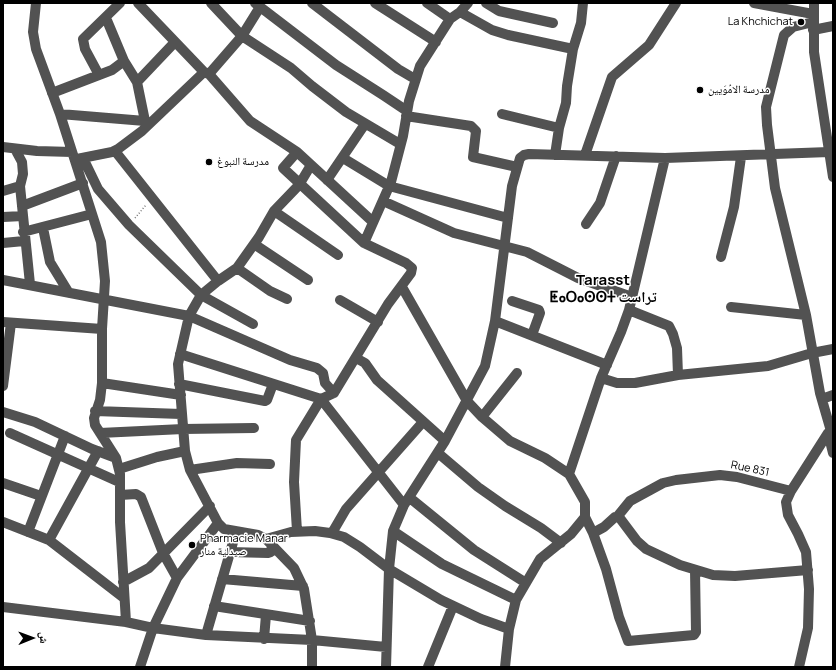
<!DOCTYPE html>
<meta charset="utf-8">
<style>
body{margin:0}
#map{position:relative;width:836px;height:670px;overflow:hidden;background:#fff;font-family:Manrope,"Noto Naskh Arabic",sans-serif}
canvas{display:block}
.frame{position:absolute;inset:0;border:4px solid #000;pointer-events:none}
.north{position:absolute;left:12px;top:618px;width:40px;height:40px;-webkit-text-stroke:3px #fff;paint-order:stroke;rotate:89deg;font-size:11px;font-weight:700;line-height:16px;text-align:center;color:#000}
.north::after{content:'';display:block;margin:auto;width:14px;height:18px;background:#000;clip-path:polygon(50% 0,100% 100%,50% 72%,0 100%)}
</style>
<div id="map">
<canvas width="836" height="670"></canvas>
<div class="frame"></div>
<div class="north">ش</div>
</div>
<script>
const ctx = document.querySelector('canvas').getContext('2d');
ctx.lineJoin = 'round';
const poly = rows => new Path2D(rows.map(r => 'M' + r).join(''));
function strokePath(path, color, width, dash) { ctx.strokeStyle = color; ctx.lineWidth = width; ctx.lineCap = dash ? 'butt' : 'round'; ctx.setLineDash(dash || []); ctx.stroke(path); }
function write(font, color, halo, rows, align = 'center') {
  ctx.font = font + ' Manrope,"Noto Naskh Arabic","Noto Sans Tifinagh",sans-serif'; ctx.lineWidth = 3; ctx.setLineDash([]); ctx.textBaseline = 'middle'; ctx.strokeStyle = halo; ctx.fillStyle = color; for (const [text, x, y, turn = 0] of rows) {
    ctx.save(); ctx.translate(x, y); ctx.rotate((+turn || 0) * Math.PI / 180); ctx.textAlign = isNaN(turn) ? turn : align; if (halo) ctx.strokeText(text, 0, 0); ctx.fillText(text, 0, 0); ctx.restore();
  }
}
const path = poly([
 [135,218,146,205]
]);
const minor = poly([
 [36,3,33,32,36,49,60,114,101,242,105,281,102,329,102,383,100,400,94,418,95,425,116,458,120,474,120,522,126,622,153,628,140,667],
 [138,3,204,72,209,74,250,121,297,152,373,222],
 [211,3,242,36,291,68,312,86,346,112,400,144],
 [255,3,336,65,383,95,407,111],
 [312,3,398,69,415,79],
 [375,3,436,42],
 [427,3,450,19],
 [486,3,499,11,553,23],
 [754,3,813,14],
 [814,3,814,52,833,177],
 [460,12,492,30,508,35,573,49],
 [106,18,124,61,137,82],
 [813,22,793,27,784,35,766,107,767,125,775,188,806,315,820,393,831,431],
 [813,30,833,26],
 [209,74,242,36,260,7],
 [99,75,85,49,83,39,120,3],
 [52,93,112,70,124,61],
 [60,114,145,121,149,124],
 [502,114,559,128,555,155],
 [406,116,471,126,476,131,473,157,517,167],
 [145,121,137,82,175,42],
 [559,128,566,103,567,86,573,49,581,23,583,3],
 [3,147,37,151,72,152],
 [15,149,22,162,23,174,20,186,30,284],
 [115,151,218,281],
 [297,152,283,168,364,243],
 [585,155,612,77,649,45,676,3],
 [83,158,98,189,129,225,201,295,253,324],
 [343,158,389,186,508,218],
 [77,159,112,152,118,149,142,131,204,72],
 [311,165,299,185,274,211,259,237,237,268,218,281,201,295,189,316,178,364,185,451,190,470,218,523,224,529,258,535,266,539,294,568,304,589,312,640,386,647],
 [327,180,365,124],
 [3,191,20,186],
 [383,201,454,233,527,252,578,278,632,297],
 [22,206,83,183],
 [274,211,338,255],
 [3,217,23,216],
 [586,224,600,203,616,156],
 [43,228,50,262,69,293],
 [23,232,92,214],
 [3,243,24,241],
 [254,244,308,280],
 [721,257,734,207,741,157],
 [237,268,270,291,287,299],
 [3,280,189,316,290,360,317,368,323,373,325,383,334,393],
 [402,287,467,401,482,417,510,441,545,458,569,474,585,502,585,517,571,534,540,559,516,600,509,629,505,667],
 [340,300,378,322],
 [512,301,539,310,540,313,532,335],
 [731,307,806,315],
 [629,310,669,326,673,334,677,348,678,375],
 [495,321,607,365],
 [3,322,102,329],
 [180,354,321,399,404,505],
 [356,358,365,363,377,380,445,441],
 [601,378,617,383,635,383,678,375,768,366,812,353,833,349],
 [102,383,181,395],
 [179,384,265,401,267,400,273,384],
 [3,386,11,323],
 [822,399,833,395],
 [95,411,181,414],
 [3,412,35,422,92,449,116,458],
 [482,417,517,373],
 [10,433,119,482],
 [100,433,183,429,254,428],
 [828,433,833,453],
 [438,453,478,487,505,506,541,528,561,543],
 [119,469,157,457,185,451],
 [190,470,237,463,270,464],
 [569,474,601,378,621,332,629,310,665,158],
 [3,483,41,496],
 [791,491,786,502,788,515,798,534,806,552,809,589,808,628,799,667],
 [120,495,136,494,141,497,163,553,177,578],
 [410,498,474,550,526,583],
 [585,517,593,533,604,527,615,517,619,517,637,541,646,549,680,565,713,575,735,576,808,570],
 [617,517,630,501,663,483,676,480,720,475,737,477,791,491,828,433,833,430],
 [3,522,49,540,124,598],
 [297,531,294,482,296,440,321,399,334,393,388,304,411,273,412,268,406,263,364,243,391,182,403,136,409,101,420,66,450,19,460,12,468,3],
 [393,531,442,564,516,600],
 [28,532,65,436],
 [236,532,206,635,312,640,312,667],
 [332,533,346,509,422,423],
 [593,533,606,569,619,617,628,641,694,635,696,632,695,570],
 [266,539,291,532,315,531,330,533,344,537,360,547,389,569,441,600,481,619,509,629],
 [49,540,98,451],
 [230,552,268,553,271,552,272,545],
 [222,579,303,586],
 [123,582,149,568,210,506],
 [214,606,310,621],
 [3,607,126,622],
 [206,635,153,628,177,578,218,523],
 [264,639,266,615],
 [386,667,389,569,393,531,404,505,445,441,485,366,495,321,512,186,520,158,524,155,529,154,665,158,829,152],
 [428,667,453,606]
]);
const markers = [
 [801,22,4,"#000"],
 [700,90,4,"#000"],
 [209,162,4,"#000"],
 [192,545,4,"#000"]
];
const poiNames = [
 ["La Khchichat",793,22,"right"],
 ["مدرسة الامُوَيين",708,90],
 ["مدرسة النبوغ",217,162],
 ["Pharmacie Manar",200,539],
 ["صيدلية منار",200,552]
];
const streetNames = [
 ["Rue 831",750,469,12]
];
const districtNames = [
 ["Tarasst",603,281],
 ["ⵟⴰⵔⴰⵙⵙⵜ تراست",603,298]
];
strokePath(path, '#747474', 1.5, [1, 2]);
strokePath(minor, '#525252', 10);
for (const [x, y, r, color] of markers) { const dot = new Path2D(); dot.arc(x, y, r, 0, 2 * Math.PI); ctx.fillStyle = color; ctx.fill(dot); strokePath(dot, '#fff', 1.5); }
write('11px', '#000', '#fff', poiNames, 'left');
write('11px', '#000', '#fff', streetNames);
write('bold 15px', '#000', '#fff', districtNames);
</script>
